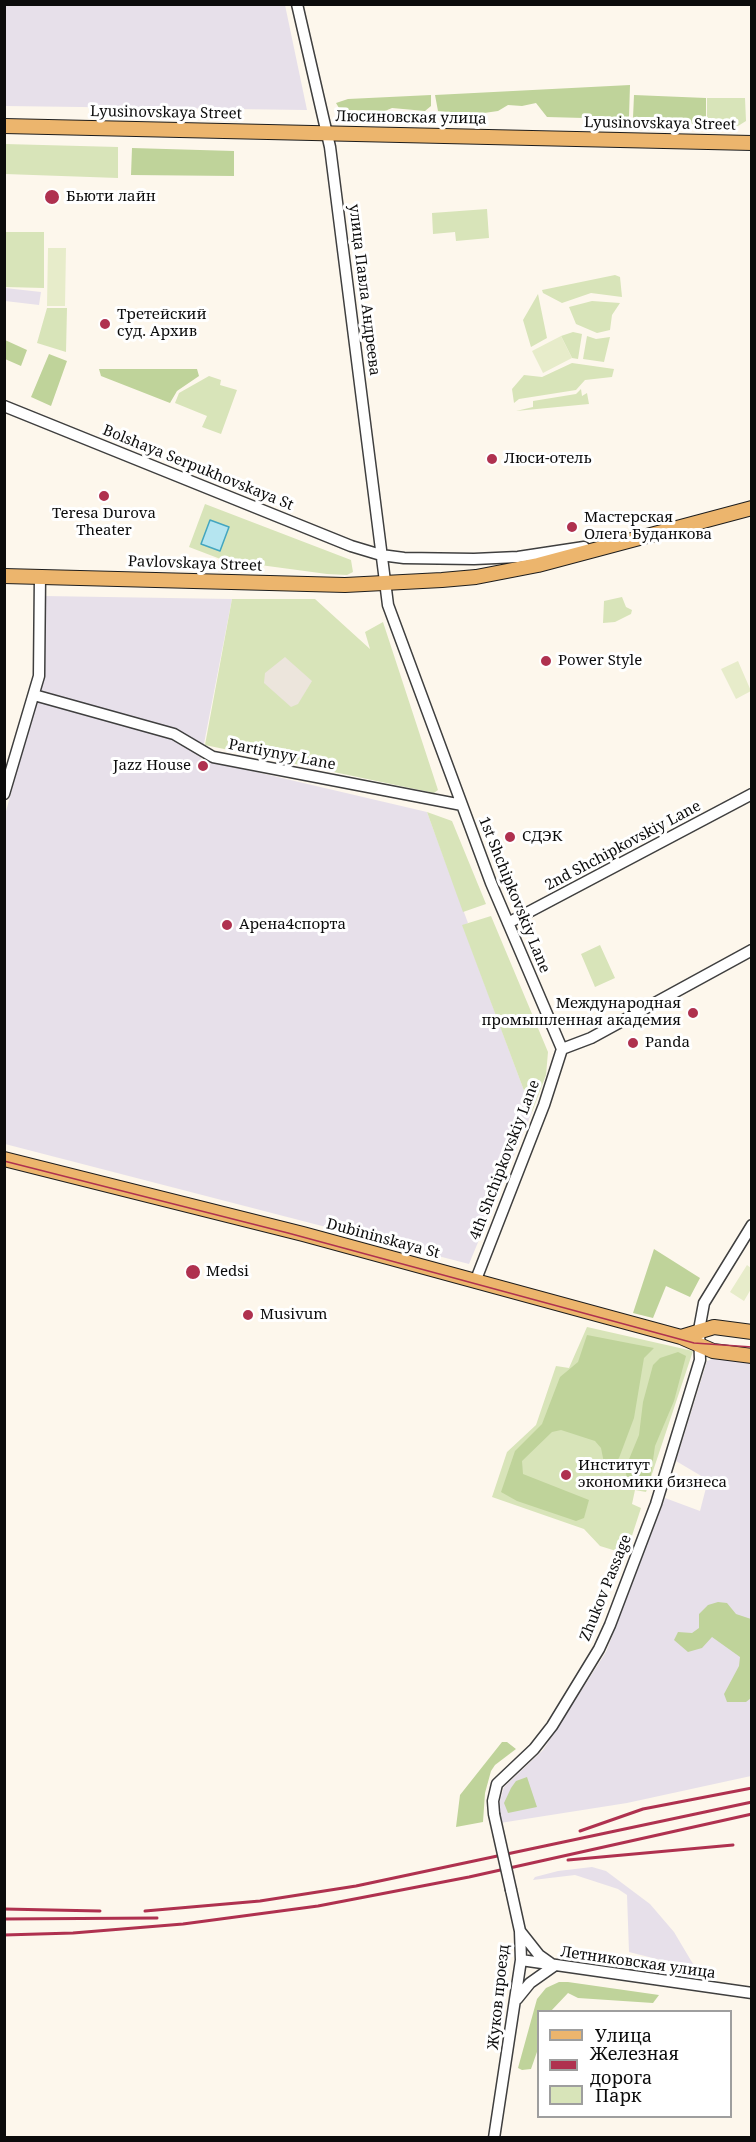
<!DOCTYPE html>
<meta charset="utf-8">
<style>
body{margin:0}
#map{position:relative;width:756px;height:2142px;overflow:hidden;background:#fdf7ec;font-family:"Noto Serif",serif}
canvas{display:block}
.frame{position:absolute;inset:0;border:6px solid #0c0c0c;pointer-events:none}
.legend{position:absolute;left:537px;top:2010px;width:195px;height:108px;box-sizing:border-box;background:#fff;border:2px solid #9e9e9e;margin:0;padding:8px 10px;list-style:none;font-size:18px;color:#0c0c0c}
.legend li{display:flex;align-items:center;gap:12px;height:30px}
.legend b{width:30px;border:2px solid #9e9e9e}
</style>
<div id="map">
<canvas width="756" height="2142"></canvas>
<div class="frame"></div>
<ul class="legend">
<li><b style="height:8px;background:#ecb56d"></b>Улица</li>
<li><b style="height:8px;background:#af314f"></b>Железная дорога</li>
<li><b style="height:16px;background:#d8e4b9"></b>Парк</li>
</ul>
</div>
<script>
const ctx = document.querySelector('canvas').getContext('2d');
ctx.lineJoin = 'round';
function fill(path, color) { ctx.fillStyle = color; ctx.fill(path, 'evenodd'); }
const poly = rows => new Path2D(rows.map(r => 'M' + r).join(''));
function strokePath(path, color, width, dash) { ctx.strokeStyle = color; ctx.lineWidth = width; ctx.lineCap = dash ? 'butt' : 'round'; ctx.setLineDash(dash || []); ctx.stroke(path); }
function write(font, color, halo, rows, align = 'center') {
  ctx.font = font + ' "Noto Serif",serif'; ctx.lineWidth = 6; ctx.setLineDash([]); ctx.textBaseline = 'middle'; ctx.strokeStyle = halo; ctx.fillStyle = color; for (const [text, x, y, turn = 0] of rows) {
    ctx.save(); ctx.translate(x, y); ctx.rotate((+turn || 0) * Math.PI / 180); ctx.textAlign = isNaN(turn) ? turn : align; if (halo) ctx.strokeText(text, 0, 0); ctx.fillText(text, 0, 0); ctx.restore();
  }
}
const industrial = poly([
 [285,5,307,110,5,106,5,5],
 [5,288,41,292,39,305,5,301],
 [44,596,232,599,201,759,427,812,468,923,463,926,532,1112,469,1264,5,1144,5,815,42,678],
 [718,1357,751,1363,751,1776,627,1803,500,1823,499,1804,504,1787,543,1750,606,1652,665,1498,700,1511,708,1480,676,1461,707,1361],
 [592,1867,606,1871,650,1904,674,1932,696,1969,629,1952,627,1895,618,1889,575,1875,533,1880,535,1877,558,1871]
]);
const green = poly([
 [707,98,745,98,746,121,738,126,707,125],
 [5,144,118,147,118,178,5,174],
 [487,209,489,238,456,241,455,232,433,234,432,213],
 [5,232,44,232,44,288,5,287],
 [615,275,620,277,622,297,591,293,562,303,543,293,542,290],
 [538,294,547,338,531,347,523,320],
 [592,301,620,303,612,315,610,330,597,333,576,324,569,307],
 [47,308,67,308,66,352,37,343],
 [573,332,582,334,578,359,572,358,561,336],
 [587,336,596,339,610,337,604,362,583,359],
 [572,363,614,369,612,377,585,380,576,390,519,399,514,403,512,389,524,375,542,377],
 [209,376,221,380,220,385,237,390,221,434,202,427,207,416,175,403,179,393],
 [581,389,582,396,587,393,589,404,516,411,533,407,533,401,576,394],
 [205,504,351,560,353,572,347,575,327,574,223,560,189,547],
 [622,597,626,607,632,610,631,614,615,622,603,623,604,601],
 [232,599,315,599,370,649,365,632,383,622,438,790,434,793,205,745],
 [427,812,452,821,486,904,463,912],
 [491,916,548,1052,546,1075,532,1112,462,925],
 [600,945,615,978,595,987,581,954],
 [587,1327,693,1351,646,1492,635,1490,632,1504,641,1508,626,1554,600,1546,584,1529,492,1497,507,1452,536,1425,556,1366,569,1368]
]);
const forest = poly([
 [630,85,629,117,621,119,547,117,536,103,522,106,508,105,498,111,484,113,454,113,438,111,435,95],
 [431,95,431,106,425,111,392,108,385,111,349,110,339,108,336,103,348,99],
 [634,95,706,98,706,125,633,118],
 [132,148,234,151,234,176,131,175],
 [5,340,27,350,21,366,5,359],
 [49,354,67,361,51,406,31,397],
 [99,369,197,369,199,376,177,391,170,403,101,376],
 [654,1249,700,1278,690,1297,666,1286,653,1318,633,1313],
 [587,1335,654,1348,644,1358,634,1418,619,1458,613,1465,604,1463,601,1448,595,1441,561,1430,552,1432,522,1461,523,1474,589,1500,584,1518,576,1521,517,1501,501,1492,515,1451,542,1424,560,1377,578,1362],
 [678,1352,686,1356,674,1401,655,1446,650,1481,641,1486,632,1485,628,1483,625,1469,639,1435,643,1402,653,1365,660,1358],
 [718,1602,727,1603,736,1614,751,1619,751,1698,746,1702,727,1702,724,1694,739,1666,740,1657,712,1637,702,1648,688,1652,674,1640,678,1632,692,1633,699,1628,699,1614,708,1605],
 [502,1742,507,1742,516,1749,495,1765,491,1771,485,1793,483,1822,456,1827,460,1795],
 [527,1777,537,1807,508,1813,504,1803,511,1788,516,1781],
 [559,1982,568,1982,659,1995,653,2003,578,1998,568,1993,551,2011,538,2012,538,2049,531,2069,522,2070,518,2068,537,1999,546,1988]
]);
const pitch = poly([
 [48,248,66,248,65,306,47,306],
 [561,336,572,358,543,373,532,351],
 [738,661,751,691,736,699,721,669],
 [747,1265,751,1268,751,1289,744,1301,730,1292]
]);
const plaza = poly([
 [285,657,312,681,298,704,291,707,264,683,265,673]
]);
const water = poly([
 [210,520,229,527,220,551,201,544,210,520]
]);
const minor = poly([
 [297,4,330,147,388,605,491,883,562,1049],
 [4,406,351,546,381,555,404,558,474,559,518,557,584,547],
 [34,695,174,734,213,757,462,805],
 [4,794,39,676,40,576],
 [508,923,752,794],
 [562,1049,591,1038,752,950],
 [475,1282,544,1105,562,1049],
 [494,1814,493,1801,497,1784,534,1749,552,1726,599,1649,610,1625,656,1504,700,1360,699,1330,704,1303,752,1225],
 [520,1931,539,1955,553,1965],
 [521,1960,752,1993],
 [517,1999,530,1983,554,1966],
 [494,2138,521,1960,520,1931,511,1890]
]);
const major = poly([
 [4,126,752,143],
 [4,576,345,585,442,580,476,577,538,565,752,508],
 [4,1159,303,1234,681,1337,713,1351,752,1356],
 [681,1337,714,1327,752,1332]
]);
const tram = poly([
 [4,1161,288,1233,694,1343,752,1347]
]);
const rail = poly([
 [580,1831,643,1809,752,1788],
 [568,1860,733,1845],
 [4,1909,100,1911],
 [145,1911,260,1901,356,1886,752,1802],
 [4,1919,157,1918],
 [4,1935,73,1933,183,1924,318,1906,469,1877,752,1814]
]);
const minorBridge = poly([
 [494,1814,511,1890]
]);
const markers = [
 [52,197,8,"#af314f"],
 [105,324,6,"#af314f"],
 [492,459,6,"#af314f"],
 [104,496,6,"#af314f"],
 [572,527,6,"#af314f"],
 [546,661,6,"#af314f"],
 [203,766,6,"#af314f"],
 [510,837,6,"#af314f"],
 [227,925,6,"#af314f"],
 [693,1013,6,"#af314f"],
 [633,1043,6,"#af314f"],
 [193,1272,8,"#af314f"],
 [248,1315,6,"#af314f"],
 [566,1475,6,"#af314f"]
];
const streetNames = [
 ["Lyusinovskaya Street",166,113,1],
 ["Люсиновская улица",411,118,1],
 ["Lyusinovskaya Street",660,124,1],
 ["улица Павла Андреева",364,290,83],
 ["Bolshaya Serpukhovskaya St",198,468,22],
 ["Pavlovskaya Street",195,564,2],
 ["Partiynyy Lane",282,755,11],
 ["2nd Shchipkovskiy Lane",623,846,-28],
 ["1st Shchipkovskiy Lane",514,895,68],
 ["4th Shchipkovskiy Lane",505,1160,-69],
 ["Dubininskaya St",383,1239,15],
 ["Zhukov Passage",606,1588,-68],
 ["Летниковская улица",638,1963,8],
 ["Жуков проезд",499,1997,-84]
];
const poiNames = [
 ["Бьюти лайн",66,197],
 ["Третейский",117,315],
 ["суд. Архив",117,332],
 ["Люси-отель",504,459],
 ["Teresa Durova",104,514,"center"],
 ["Theater",104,531,"center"],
 ["Мастерская",584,518],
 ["Олега Буданкова",584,535],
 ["Power Style",558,661],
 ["Jazz House",191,766,"right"],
 ["СДЭК",522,837],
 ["Арена4спорта",239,925],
 ["Международная",681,1004,"right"],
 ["промышленная академия",681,1021,"right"],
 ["Panda",645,1043],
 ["Medsi",206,1272],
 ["Musivum",260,1315],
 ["Институт",578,1466],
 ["экономики бизнеса",578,1483]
];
fill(industrial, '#e7e0ea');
fill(green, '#d8e4b9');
fill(forest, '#bfd39a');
fill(pitch, '#e7ecca');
fill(plaza, '#ece5dc');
fill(water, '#b5e5f0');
strokePath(water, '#43a6c0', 1.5);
strokePath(minor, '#3f3f3f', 13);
strokePath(major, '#1d1d1d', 16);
strokePath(minor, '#fff', 10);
strokePath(major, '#ecb56d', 14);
strokePath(tram, '#af314f', 1.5);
strokePath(rail, '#af314f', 3);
strokePath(minorBridge, '#3f3f3f', 13, []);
strokePath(minorBridge, '#fff', 10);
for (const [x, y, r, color] of markers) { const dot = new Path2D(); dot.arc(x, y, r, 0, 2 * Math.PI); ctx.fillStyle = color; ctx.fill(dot); strokePath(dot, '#fff', 2); }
write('15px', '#0c0c0c', '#fff', streetNames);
write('15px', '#0c0c0c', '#fff', poiNames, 'left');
</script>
